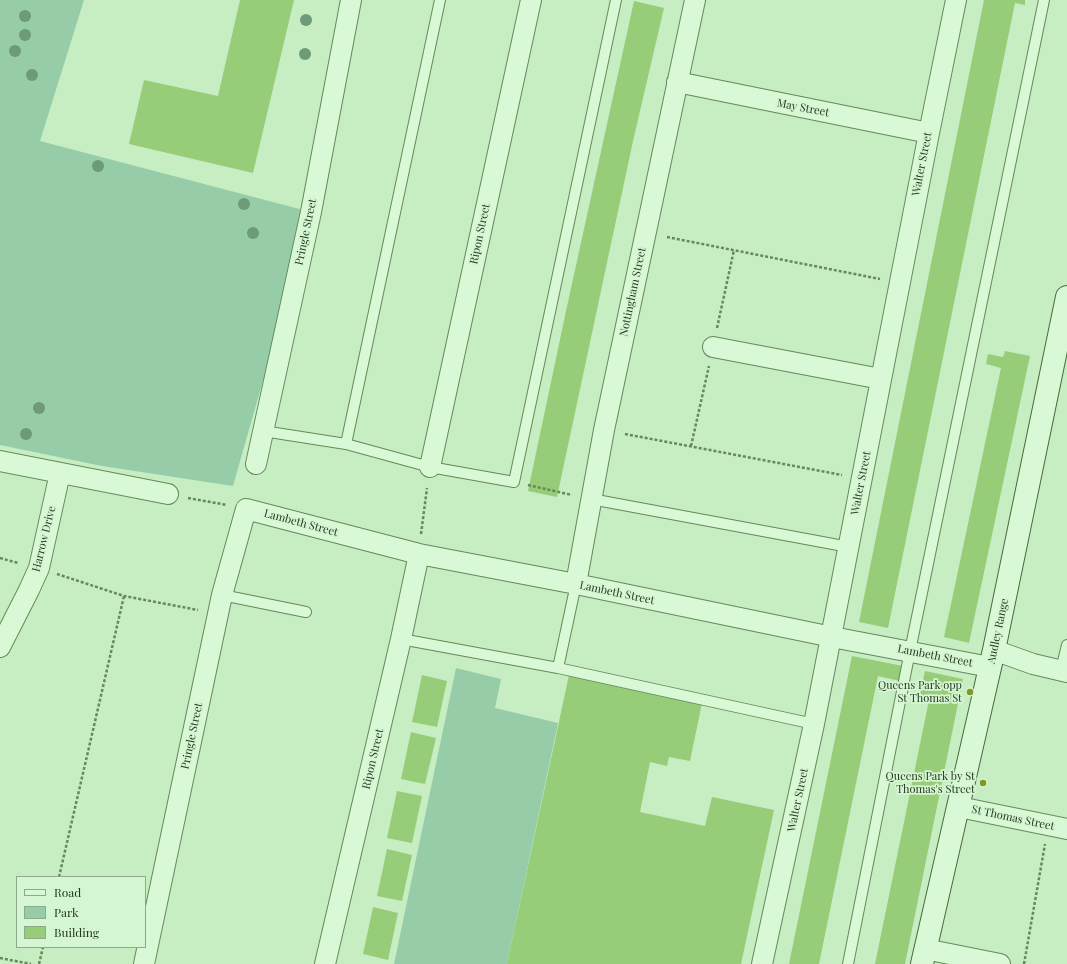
<!DOCTYPE html>
<style>
body{margin:0}
#map{position:relative;width:1067px;height:964px;overflow:hidden;background:#c6eec2;font-family:"Playfair Display",serif}
canvas{display:block}
.legend{position:absolute;left:16px;top:876px;width:130px;height:72px;box-sizing:border-box;background:#d5f6d2;border:1px solid #8faa8a;margin:0;padding:5px 7px;list-style:none;font-size:12px;color:#26381d}
.legend li{display:flex;align-items:center;gap:8px;height:20px}
.legend b{width:20px;border:1px solid #8faa8a}
</style>
<div id="map">
<canvas width="1067" height="964"></canvas>
<ul class="legend">
<li><b style="height:5px;background:#d9f9d6"></b>Road</li>
<li><b style="height:11px;background:#96cda8"></b>Park</li>
<li><b style="height:11px;background:#97cd78"></b>Building</li>
</ul>
</div>
<script>
const ctx = document.querySelector('canvas').getContext('2d');
ctx.lineJoin = 'round';
function fill(path, color) { ctx.fillStyle = color; ctx.fill(path, 'evenodd'); }
const poly = rows => new Path2D(rows.map(r => 'M' + r).join(''));
function strokePath(path, color, width, dash) { ctx.strokeStyle = color; ctx.lineWidth = width; ctx.lineCap = dash ? 'butt' : 'round'; ctx.setLineDash(dash || []); ctx.stroke(path); }
function write(font, color, halo, rows, align = 'center') {
  ctx.font = font + ' "Playfair Display",serif'; ctx.lineWidth = 3.5; ctx.setLineDash([]); ctx.textBaseline = 'middle'; ctx.strokeStyle = halo; ctx.fillStyle = color; for (const [text, x, y, turn = 0] of rows) {
    ctx.save(); ctx.translate(x, y); ctx.rotate((+turn || 0) * Math.PI / 180); ctx.textAlign = isNaN(turn) ? turn : align; if (halo) ctx.strokeText(text, 0, 0); ctx.fillText(text, 0, 0); ctx.restore();
  }
}
const green = poly([
 [0,0,84,0,40,141,311,212,233,486,102,466,0,445],
 [456,668,501,679,495,708,558,723,507,964,394,964]
]);
const building = poly([
 [240,0,294,0,253,173,129,144,144,80,218,96],
 [984,0,1025,0,1025,5,1015,3,888,628,859,622],
 [634,1,664,8,633,141,557,497,528,491,566,311],
 [1005,351,1030,356,969,643,944,637,1001,368,986,364,988,354,1003,357],
 [852,656,903,666,900,681,878,676,819,964,789,964],
 [925,671,963,679,905,964,875,964,929,700,919,698],
 [422,675,447,681,437,727,412,722],
 [569,675,702,703,690,761,669,757,667,766,650,762,640,812,705,826,712,797,774,810,741,964,507,964],
 [411,732,436,738,425,784,401,779],
 [397,791,422,796,412,843,387,838],
 [387,849,412,855,402,901,377,896],
 [373,907,398,913,388,960,363,954]
]);
const path = poly([
 [667,237,880,279],
 [717,328,734,250],
 [625,434,842,475],
 [691,446,709,366],
 [528,485,572,495],
 [188,498,227,505],
 [421,534,427,488],
 [0,558,18,563],
 [57,574,124,596,198,610],
 [59,877,124,596],
 [0,958,31,964],
 [39,964,43,947],
 [1024,964,1045,844]
]);
const lane = poly([
 [263,431,346,444,430,467,514,482,616,0],
 [346,444,440,0],
 [591,499,849,547],
 [222,595,306,612],
 [401,639,558,668,814,724],
 [558,668,576,584],
 [1061,670,1067,645],
 [848,964,910,651,1044,0]
]);
const street = poly([
 [677,82,929,133],
 [713,347,881,379],
 [0,461,168,494],
 [256,464,311,212,351,0],
 [430,467,531,0],
 [576,584,604,430,695,0],
 [0,647,29,590,39,568,60,473],
 [994,650,1033,664,1067,672],
 [959,807,1067,829],
 [925,949,1000,964],
 [144,964,222,595,246,509,419,554,576,584,832,637,990,667],
 [325,964,401,639,419,554],
 [762,964,814,724,929,133,956,0]
]);
const secondary = poly([
 [922,964,994,650,1067,297]
]);
const trees = [
 [25,16],
 [306,20],
 [25,35],
 [15,51],
 [305,54],
 [32,75],
 [98,166],
 [244,204],
 [253,233],
 [39,408],
 [26,434]
];
const markers = [
 [970,692,4,"#819828"],
 [983,783,4,"#819828"]
];
const streetNames = [
 ["May Street",803,108,11],
 ["Walter Street",922,164,-79],
 ["Pringle Street",306,232,-78],
 ["Ripon Street",480,234,-78],
 ["Nottingham Street",633,292,-78],
 ["Walter Street",861,483,-79],
 ["Lambeth Street",301,523,15],
 ["Harrow Drive",44,539,-76],
 ["Lambeth Street",617,593,12],
 ["Audley Range",998,631,-78],
 ["Lambeth Street",935,656,11],
 ["Pringle Street",192,736,-78],
 ["Ripon Street",373,759,-77],
 ["Walter Street",798,800,-78],
 ["St Thomas Street",1013,818,12]
];
const poiNames = [
 ["Queens Park opp",962,686],
 ["St Thomas St",962,699],
 ["Queens Park by St",975,777],
 ["Thomas's Street",975,790]
];
fill(green, '#96cda8');
fill(building, '#97cd78');
strokePath(lane, '#658959', 12);
strokePath(street, '#658959', 22);
strokePath(secondary, '#496a3c', 24);
strokePath(path, '#658959', 2.5, [3, 2]);
strokePath(lane, '#d9f9d6', 10);
strokePath(street, '#d9f9d6', 20);
strokePath(secondary, '#d9f9d6', 22);
ctx.fillStyle = '#6d9a78';
for (const [x, y] of trees) { ctx.beginPath(); ctx.arc(x, y, 6, 0, 2 * Math.PI); ctx.fill(); }
for (const [x, y, r, color] of markers) { const dot = new Path2D(); dot.arc(x, y, r, 0, 2 * Math.PI); ctx.fillStyle = color; ctx.fill(dot); strokePath(dot, '#d5f6d2', 1.5); }
write('11px', '#26381d', '#d5f6d2', streetNames);
write('11px', '#26381d', '#d5f6d2', poiNames, 'right');
</script>
